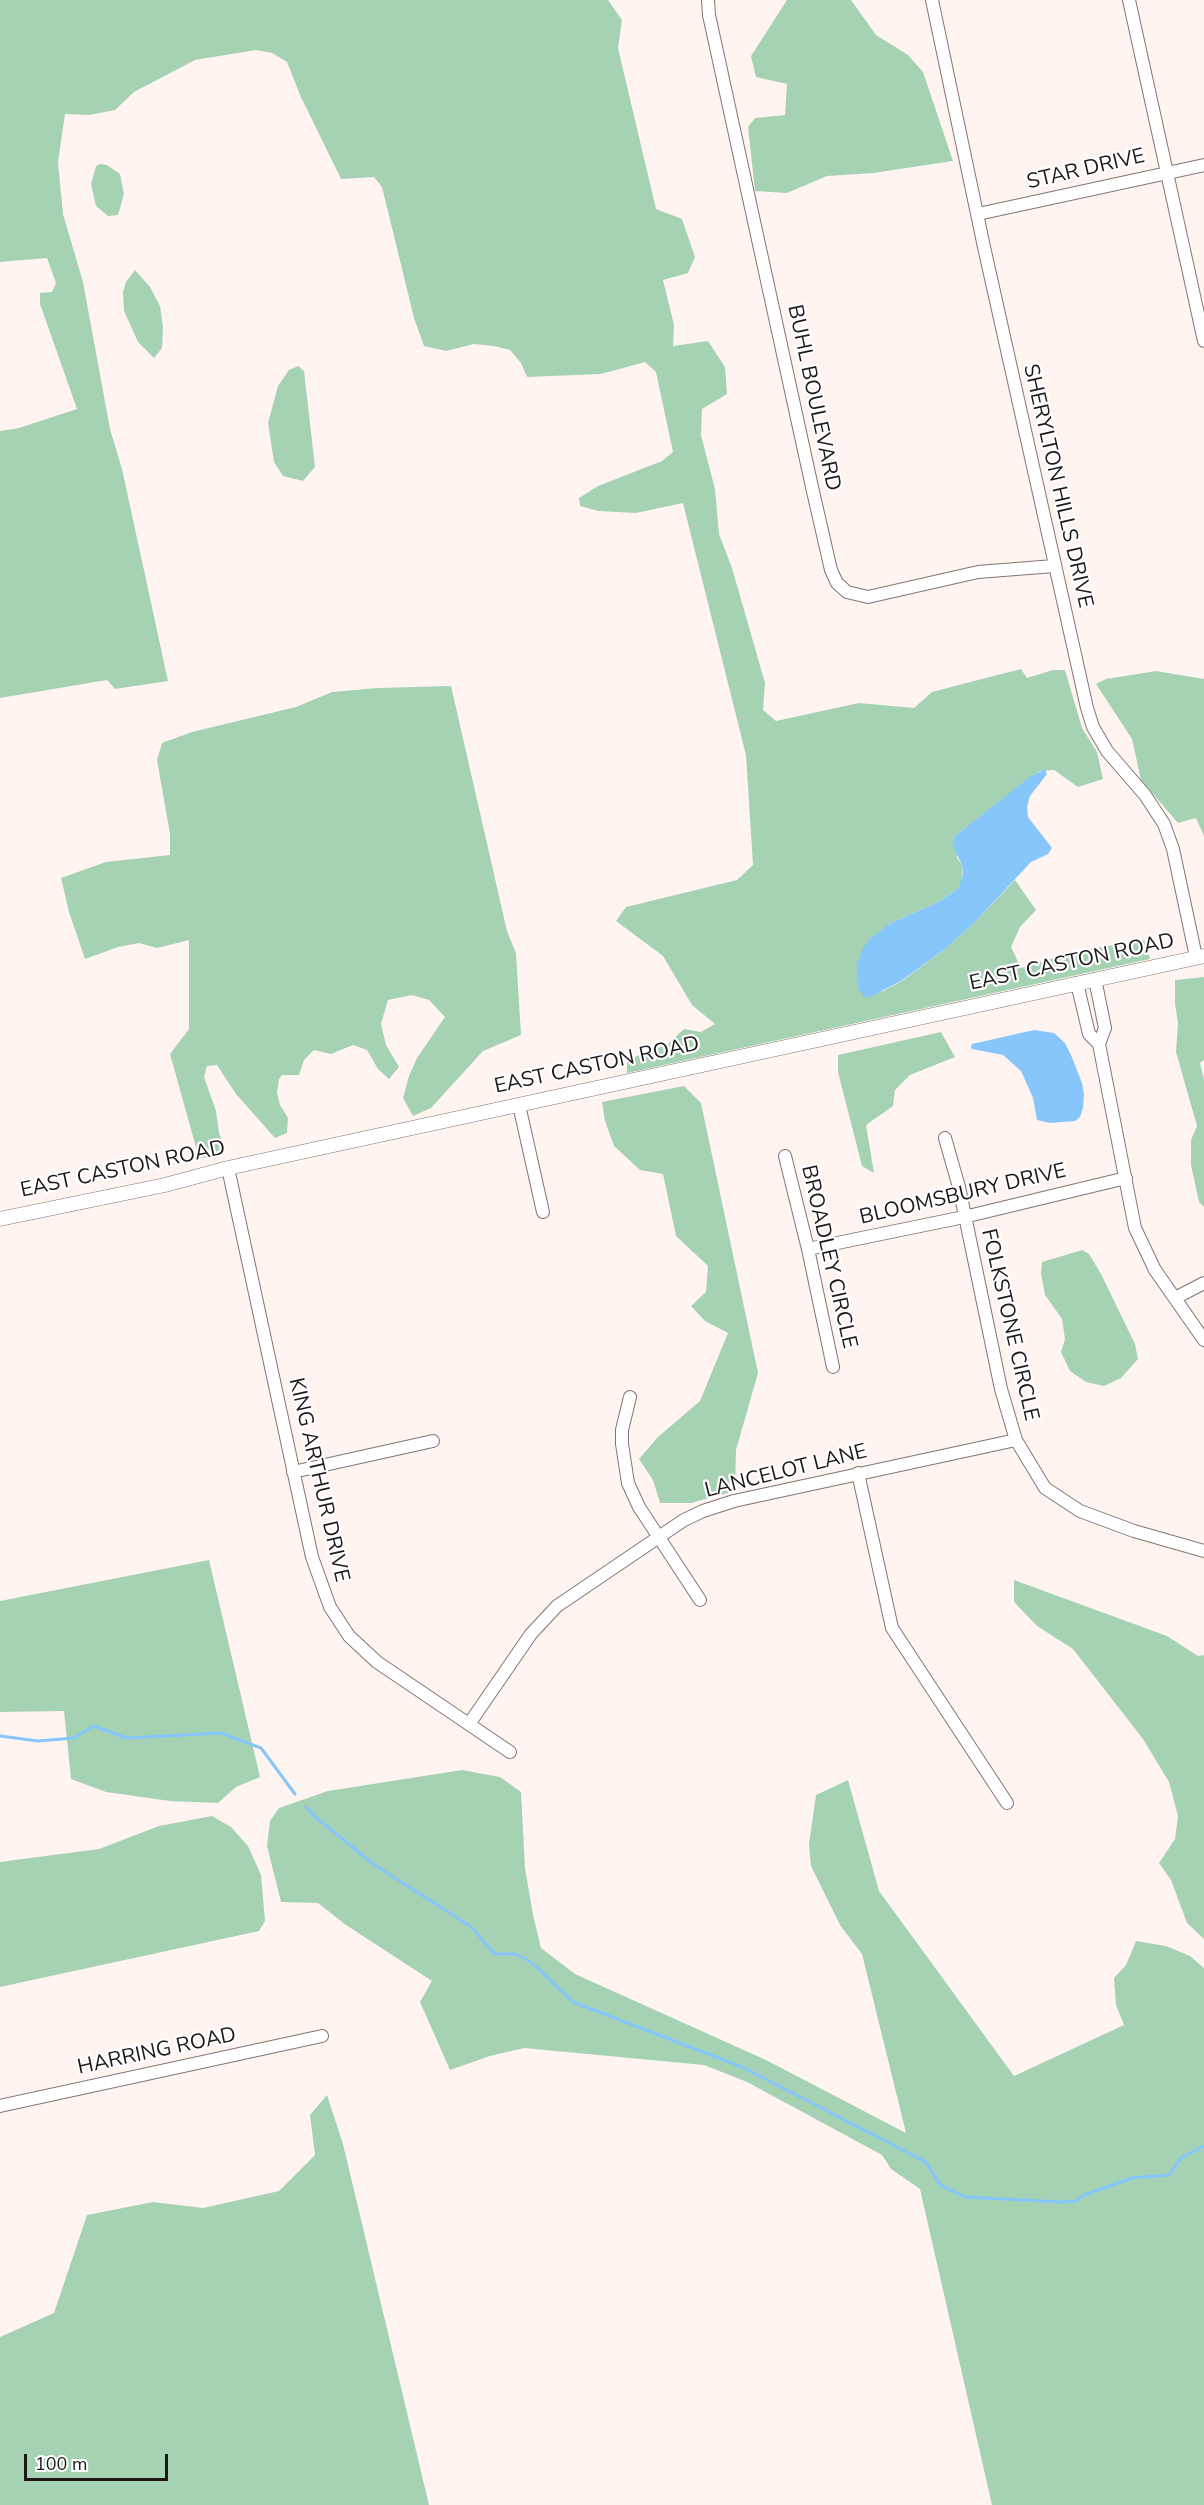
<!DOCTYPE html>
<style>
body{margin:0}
#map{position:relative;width:1204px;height:2505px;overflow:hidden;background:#fff4f0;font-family:"Nunito Sans",sans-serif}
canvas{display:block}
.scale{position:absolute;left:24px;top:2454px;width:144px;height:27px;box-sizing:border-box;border:3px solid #1c1917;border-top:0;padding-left:8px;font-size:18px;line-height:21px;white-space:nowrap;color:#1c1917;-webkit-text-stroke:4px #fff;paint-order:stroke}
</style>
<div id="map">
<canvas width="1204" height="2505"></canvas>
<div class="scale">100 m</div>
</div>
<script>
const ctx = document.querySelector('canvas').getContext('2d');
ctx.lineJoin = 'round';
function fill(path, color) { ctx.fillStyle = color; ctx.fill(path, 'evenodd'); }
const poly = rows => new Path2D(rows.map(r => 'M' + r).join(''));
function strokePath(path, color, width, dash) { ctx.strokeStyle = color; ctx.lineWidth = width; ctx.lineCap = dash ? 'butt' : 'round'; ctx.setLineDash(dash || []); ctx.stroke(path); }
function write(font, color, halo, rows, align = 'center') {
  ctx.font = font + ' "Nunito Sans",sans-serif'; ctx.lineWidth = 4.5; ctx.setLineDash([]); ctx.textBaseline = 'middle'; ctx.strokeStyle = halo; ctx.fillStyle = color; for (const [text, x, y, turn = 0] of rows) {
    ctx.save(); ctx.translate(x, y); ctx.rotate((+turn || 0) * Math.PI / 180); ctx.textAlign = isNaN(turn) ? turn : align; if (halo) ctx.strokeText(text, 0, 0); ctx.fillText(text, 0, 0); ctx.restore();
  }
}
const green = poly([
 [0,0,608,0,622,20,618,48,656,209,682,219,695,257,688,273,663,280,674,325,673,346,708,341,725,367,727,394,702,409,701,435,715,489,719,534,732,568,765,683,763,710,776,721,859,703,914,708,932,692,978,680,1021,669,1027,678,1053,670,1065,670,1082,728,1097,752,1103,779,1078,787,1054,770,1040,771,955,836,957,858,962,865,963,881,959,888,938,902,889,924,881,992,902,981,945,949,976,921,1015,880,1036,910,1020,927,1011,947,1021,968,1073,952,1144,940,1150,959,627,1073,627,1060,668,1044,684,1029,701,1032,715,1024,692,1005,663,956,616,921,626,907,737,880,753,865,746,755,683,503,636,513,598,511,580,506,579,498,598,486,662,461,673,452,656,372,645,362,601,374,527,377,521,363,510,350,494,346,474,344,446,351,424,346,414,318,382,187,374,177,341,179,300,95,287,62,272,53,256,50,195,60,134,92,115,110,89,115,65,114,58,162,63,214,83,282,110,429,122,469,168,681,115,689,107,680,0,698,0,431,19,428,77,409,40,304,40,293,52,292,56,283,47,258,0,262],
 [787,0,851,0,876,35,908,55,923,72,953,161,873,173,827,176,787,193,755,191,748,127,755,118,785,115,787,84,756,77,751,56],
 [100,164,107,165,120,174,124,194,118,215,108,216,96,206,91,184,96,166],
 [135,270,150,287,160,306,163,327,162,348,154,358,138,342,124,311,123,292,126,282],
 [298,366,304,371,315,467,303,481,283,476,274,462,268,423,278,386,289,370],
 [1156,671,1204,679,1204,836,1196,818,1178,823,1141,780,1132,739,1096,684,1106,679],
 [451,686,507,931,516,953,521,1035,483,1051,431,1108,413,1116,403,1098,409,1076,417,1058,445,1017,429,1000,412,995,388,1000,381,1024,386,1045,399,1067,389,1079,378,1069,367,1050,353,1045,331,1054,314,1050,304,1060,299,1075,282,1075,279,1079,277,1093,280,1105,288,1118,287,1133,275,1138,236,1094,217,1065,207,1066,204,1077,216,1111,219,1133,223,1143,221,1152,213,1157,199,1158,170,1054,189,1029,189,940,157,948,139,943,118,947,85,959,69,912,61,878,106,862,170,855,170,834,157,760,162,743,192,732,296,707,332,692,377,688],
 [1204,977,1204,1060,1200,1063,1204,1080,1204,1207,1199,1202,1191,1165,1191,1140,1197,1126,1176,1052,1178,1023,1175,1004,1175,980],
 [941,1032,955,1057,910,1075,895,1090,893,1106,866,1125,874,1173,862,1166,838,1072,838,1055],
 [684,1086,701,1103,758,1373,736,1450,735,1491,691,1503,660,1503,653,1480,639,1459,658,1437,700,1401,728,1333,705,1321,691,1306,706,1292,708,1266,676,1236,663,1174,640,1170,614,1146,605,1121,602,1102],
 [1082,1250,1089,1254,1101,1274,1135,1344,1138,1359,1121,1378,1104,1386,1086,1382,1070,1371,1061,1352,1065,1339,1062,1319,1045,1295,1041,1274,1042,1262],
 [209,1560,260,1777,236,1787,218,1803,170,1801,106,1792,71,1779,64,1711,0,1712,0,1601],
 [1014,1580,1167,1636,1198,1656,1204,1655,1204,1939,1187,1923,1171,1880,1159,1863,1175,1839,1178,1816,1169,1782,1143,1739,1073,1649,1037,1626,1014,1602],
 [462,1770,500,1777,521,1792,525,1868,533,1915,541,1948,575,1974,766,2060,906,2133,862,1954,840,1925,811,1866,809,1844,816,1795,848,1780,879,1891,1014,2076,1124,2025,1116,2005,1114,1978,1126,1965,1136,1941,1166,1946,1190,1956,1204,1968,1204,2505,992,2505,920,2189,891,2169,882,2155,747,2082,704,2065,524,2048,490,2056,450,2070,420,2002,432,1981,346,1925,318,1903,281,1902,267,1846,270,1821,279,1808,328,1791],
 [212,1816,231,1827,248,1846,261,1875,265,1921,259,1931,0,1987,0,1862,99,1849,159,1826],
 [327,2095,343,2144,429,2505,0,2505,0,2337,54,2313,87,2215,153,2202,203,2208,279,2191,315,2155,310,2115]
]);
const water = poly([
 [1045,769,1047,774,1030,796,1027,807,1028,817,1052,848,1048,854,1031,862,976,921,945,949,901,981,872,996,864,997,858,988,857,964,862,950,870,939,889,924,938,902,959,888,963,874,962,865,953,847,955,836,1030,777],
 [1034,1030,1054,1033,1065,1043,1071,1055,1082,1083,1084,1094,1083,1108,1080,1117,1075,1121,1050,1123,1037,1120,1033,1098,1021,1071,1003,1055,972,1049,971,1047,972,1044]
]);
const stream = poly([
 [0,1736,38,1741,74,1738,93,1726,127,1738,221,1733,261,1748,295,1794],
 [306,1807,313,1815,373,1864,470,1926,495,1954,515,1954,531,1962,573,2002,742,2067,926,2162,940,2185,965,2197,1060,2202,1076,2201,1084,2195,1132,2178,1169,2175,1181,2158,1204,2146]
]);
const minor = poly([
 [708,0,709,15,812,487,831,570,837,583,847,592,868,597,978,572,1054,566],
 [932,0,984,247,1087,708,1093,727,1107,751,1145,795,1164,824,1173,849,1196,957],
 [1129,0,1204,341],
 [978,214,1204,165],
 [1095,979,1105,1028,1099,1044,1135,1228,1155,1270,1204,1340],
 [1077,983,1089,1034,1099,1044],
 [519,1105,543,1212],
 [945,1138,959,1187,1001,1389,1016,1440,1045,1488,1080,1511,1134,1531,1204,1551],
 [785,1156,808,1249,833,1367],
 [228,1168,312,1557,330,1607,349,1636,377,1662,510,1752],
 [808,1249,964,1217,1126,1178],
 [1175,1298,1204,1283],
 [630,1397,622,1430,622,1444,628,1483,639,1507,700,1600],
 [293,1472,433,1441],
 [858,1473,892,1628,1007,1803],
 [469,1724,531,1634,557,1606,684,1520,703,1511,734,1501,1016,1440],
 [0,2106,322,2036]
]);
const tertiary = poly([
 [0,1219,165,1185,228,1168,1204,956]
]);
const streetNames = [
 ["STAR DRIVE",1086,170,-13],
 ["BUHL BOULEVARD",813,398,78],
 ["SHERYLTON HILLS DRIVE",1057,486,77],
 ["EAST CASTON ROAD",1072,963,-12],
 ["EAST CASTON ROAD",597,1066,-12],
 ["EAST CASTON ROAD",123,1170,-12],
 ["BLOOMSBURY DRIVE",963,1195,-13],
 ["BROADLEY CIRCLE",828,1257,77],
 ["FOLKSTONE CIRCLE",1009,1325,77],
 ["LANCELOT LANE",786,1472,-14],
 ["KING ARTHUR DRIVE",318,1480,77],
 ["HARRING ROAD",157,2052,-12]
];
fill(green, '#a6d2b4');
fill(water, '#87c6fb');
strokePath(stream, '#87c6fb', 3);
strokePath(minor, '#807673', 14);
strokePath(tertiary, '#807673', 15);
strokePath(minor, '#fff', 12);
strokePath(tertiary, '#fff', 14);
write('21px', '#1c1917', '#fff', streetNames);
</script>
